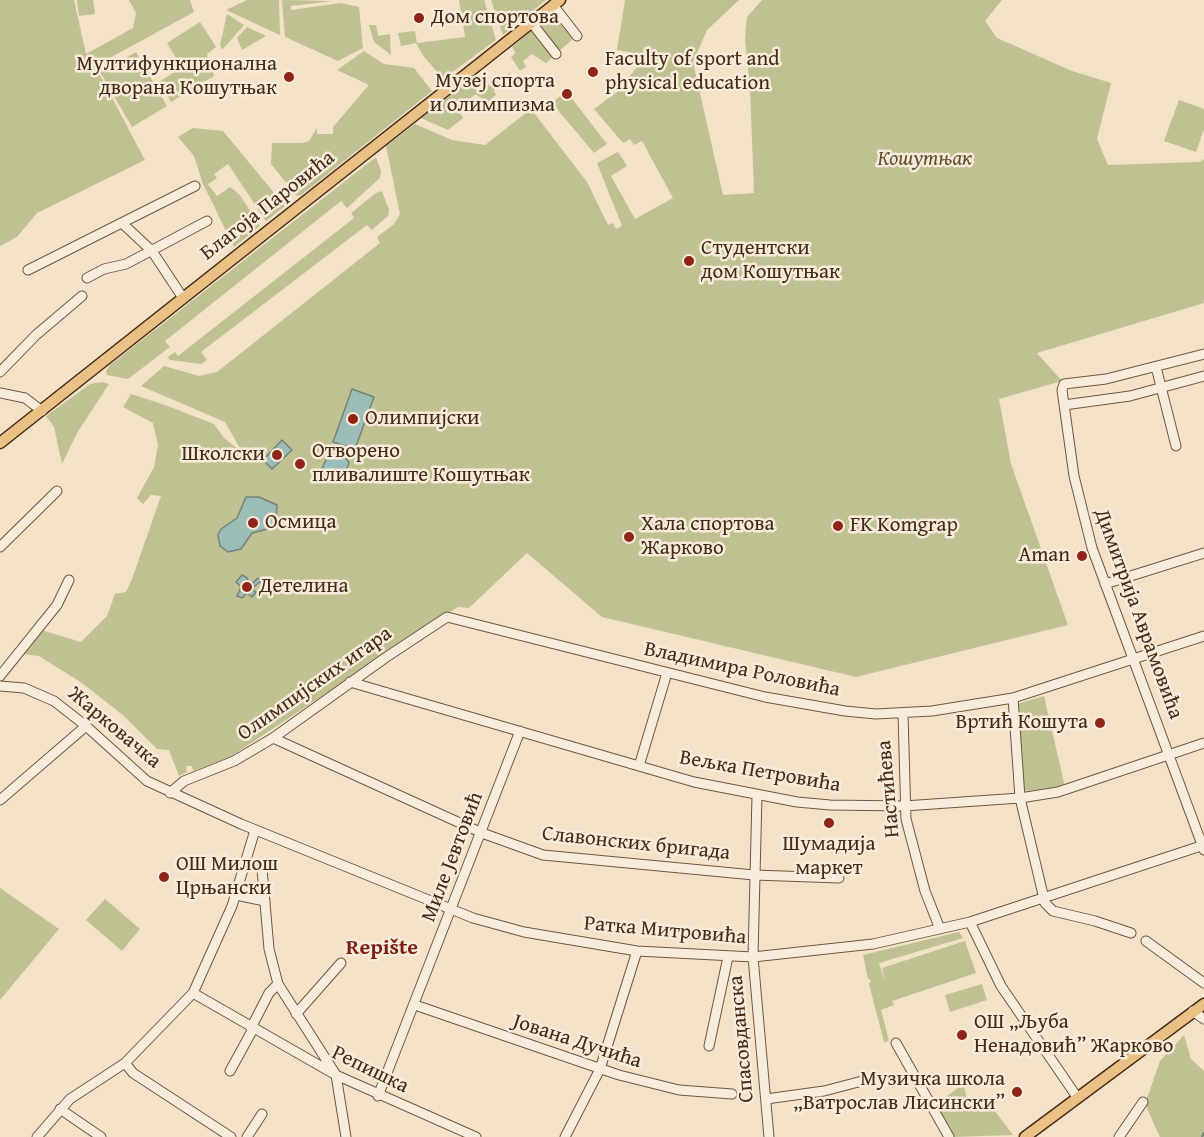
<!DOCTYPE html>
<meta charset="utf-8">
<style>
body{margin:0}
canvas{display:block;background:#f3e1c8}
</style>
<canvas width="1204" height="1137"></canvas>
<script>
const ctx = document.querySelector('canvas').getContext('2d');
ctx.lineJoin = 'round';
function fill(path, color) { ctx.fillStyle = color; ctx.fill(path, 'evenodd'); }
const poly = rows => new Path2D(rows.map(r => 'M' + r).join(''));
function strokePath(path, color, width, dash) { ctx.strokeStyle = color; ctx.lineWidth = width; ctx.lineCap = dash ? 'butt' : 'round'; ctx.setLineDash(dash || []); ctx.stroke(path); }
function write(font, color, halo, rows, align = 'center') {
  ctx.font = font + ' "Gentium Book Plus",serif'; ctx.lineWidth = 5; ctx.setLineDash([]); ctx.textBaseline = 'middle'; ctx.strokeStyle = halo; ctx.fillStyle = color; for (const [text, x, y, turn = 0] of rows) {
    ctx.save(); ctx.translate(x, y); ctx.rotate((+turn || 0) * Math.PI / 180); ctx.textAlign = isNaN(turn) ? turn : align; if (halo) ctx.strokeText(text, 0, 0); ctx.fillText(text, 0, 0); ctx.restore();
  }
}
const green = poly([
 [0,0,74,0,86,54,133,28,136,13,129,0,190,0,194,12,95,66,145,160,37,213,17,237,0,246],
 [77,0,93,0,95,14,79,16],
 [247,0,279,0,280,35,226,10],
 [282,0,332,1,291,6,291,10,341,3,359,7,363,48,338,61,285,37],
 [459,0,484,0,496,40,443,79,422,54,416,43,401,46,398,33,415,31,417,43,465,37],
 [491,0,546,0,503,35],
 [625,0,739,0,707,30,693,62,723,195,754,193,750,88,745,38,747,17,762,0,1002,0,985,21,997,38,1072,71,1111,83,1097,139,1108,165,1200,162,1204,159,1204,303,1037,353,1062,381,999,399,1011,464,1068,625,856,677,602,617,527,553,469,608,458,607,422,630,230,757,193,771,192,766,186,766,187,772,179,776,169,750,157,749,124,716,82,683,39,656,23,654,41,630,81,642,107,616,115,594,126,592,132,579,161,496,151,495,143,504,137,498,154,467,158,445,153,423,123,407,131,394,165,405,214,424,224,438,242,452,225,422,141,386,164,366,199,376,217,372,380,243,377,237,394,224,400,214,386,146,415,124,452,140,485,145,531,109,587,182,608,225,613,223,616,229,622,226,597,163,618,152,627,166,611,176,635,219,673,198,642,141,634,145,630,139,623,143,594,109,618,91,637,67,656,57,617,50],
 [554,12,575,37,546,63,532,54,523,61,526,67,520,71,511,57,516,53,512,47],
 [227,14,244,25,222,50,220,45],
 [200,22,216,47,207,54,214,76,171,102,159,82,187,64,182,57,177,60,167,43],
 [369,25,376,25,378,36,390,34,391,55,374,42],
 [247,27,266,36,242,50,237,38],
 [364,51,384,64,414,68,432,91,300,196,296,195,271,164,272,143,302,143,309,141,317,128,317,134,333,134,333,127,369,85,337,70],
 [136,52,167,106,132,127,100,72],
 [509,73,521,83,515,88,508,81,494,90,496,95,487,103,476,94,457,108,463,118,448,130,421,118,478,74,490,86],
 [566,91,607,144,594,153,552,103],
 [1179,100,1204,109,1204,129,1196,152,1164,141],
 [193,128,223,131,285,206,266,221,228,164,214,174,217,178,208,184,217,196,230,187,239,194,260,226,234,247,203,184,194,156,178,137],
 [376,157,381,171,380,178,347,208,341,201,165,341,170,347,128,379,107,375,106,371,110,365],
 [382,191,389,210,388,216,372,230,367,225,201,352,207,360,201,364,170,360,168,357,175,352,178,356,354,218,351,213,376,193],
 [102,382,109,384,77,433,62,464,54,427,46,416,90,384],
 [1044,696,1065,787,1024,791,1017,704],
 [0,888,59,929,0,1000],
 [105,899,140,929,122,951,86,920],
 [959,932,963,938,879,963,886,984,882,968,965,941,976,973,892,1001,894,1005,881,1010,889,1041,884,1042,869,984,871,980,868,979,863,955],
 [982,984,987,1000,950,1012,945,995],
 [1184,1035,1191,1059,1204,1071,1204,1137,1160,1137,1145,1104,1160,1061],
 [963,1084,968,1102,977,1107,988,1102,1013,1135,953,1137,935,1105]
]);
const water = poly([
 [352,389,374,397,355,449,333,442,352,389],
 [282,440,292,450,272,469,263,460,282,440],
 [336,452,344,455,349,463,344,476,322,469,328,455,336,452],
 [246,497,259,497,277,505,276,520,272,528,252,533,241,549,228,552,220,546,218,535,221,529,237,518,246,497],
 [242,575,246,577,251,585,258,578,261,581,251,589,256,592,252,597,247,593,242,598,237,596,241,587,236,582,242,575]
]);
const stream = poly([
 [1202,1137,1204,1133]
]);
const minor = poly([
 [553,5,577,36],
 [531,22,556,54],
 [123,224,152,251,183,298],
 [28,270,195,186],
 [87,278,104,269,126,264,207,221],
 [1204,354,1106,379,1064,384,1062,390,1074,476,1092,548,1204,850],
 [1156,367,1176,446],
 [0,372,36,335,82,296],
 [0,393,25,398,42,411],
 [1064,405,1130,396,1204,376],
 [0,547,57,491],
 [1105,584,1204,553],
 [0,676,57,605,69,580],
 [350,682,694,782,797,802,830,805,904,806,1020,798,1058,792,1204,743],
 [0,686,24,688,54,701,86,726,147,781,241,824,473,918,524,932,637,951,753,957,873,944,970,922,1204,845],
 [1013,698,1020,798,1045,903,1053,911,1095,921,1131,933],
 [903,714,906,819,925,891,940,929],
 [273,738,482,833,543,855,754,875,839,878],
 [639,766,667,673],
 [170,793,184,781,234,761,273,738,385,658,447,617,765,697,845,711,876,714,932,711,1013,698,1204,636],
 [757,795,753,957,769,1137],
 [0,800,86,726],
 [262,869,269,949,278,984,336,1075,346,1137],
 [236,895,265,901],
 [970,922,1001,986,1077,1097],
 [1146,941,1204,983],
 [193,993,336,1075,476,1137],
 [415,1005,619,1075,679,1090,732,1094],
 [1193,1011,1204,1019],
 [296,1014,341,963],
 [251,1028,269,993,278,984],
 [896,1043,949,1137],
 [709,1046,728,957],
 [125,1063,133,1073,231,1137],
 [230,1071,253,1029],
 [378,1096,520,731],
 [766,1099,824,1091,866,1080],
 [60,1109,101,1137],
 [37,1137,70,1099,125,1063,193,993,232,906,255,830],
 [247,1137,262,1114],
 [565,1137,600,1069,637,951],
 [1119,1137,1143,1102]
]);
const major = poly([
 [0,443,560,0],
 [1025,1137,1204,1004]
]);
const markers = [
 [419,18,6,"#8f2418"],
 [593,72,6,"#8f2418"],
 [289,77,6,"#8f2418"],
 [567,94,6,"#8f2418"],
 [689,261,6,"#8f2418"],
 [353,419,6,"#8f2418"],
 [277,455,6,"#8f2418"],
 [300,464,6,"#8f2418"],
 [253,523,6,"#8f2418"],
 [838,526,6,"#8f2418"],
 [629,537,6,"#8f2418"],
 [1082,556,6,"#8f2418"],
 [247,587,6,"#8f2418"],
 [1100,723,6,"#8f2418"],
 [829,823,6,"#8f2418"],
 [164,877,6,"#8f2418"],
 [962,1035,6,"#8f2418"],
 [1017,1092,6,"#8f2418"]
];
const poiNames = [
 ["Дом спортова",431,18],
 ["Faculty of sport and",605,60],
 ["physical education",605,84],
 ["Мултифункционална",277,65,"right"],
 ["дворана Кошутњак",277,89,"right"],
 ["Музеј спорта",555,82,"right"],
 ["и олимпизма",555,106,"right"],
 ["Студентски",701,249],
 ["дом Кошутњак",701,273],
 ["Олимпијски",365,419],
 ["Отворено",312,452],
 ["пливалиште Кошутњак",312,476],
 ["Школски",265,455,"right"],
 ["Осмица",265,523],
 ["Хала спортова",641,525],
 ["Жарково",641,549],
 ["FK Komgrap",850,526],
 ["Aman",1070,556,"right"],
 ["Детелина",259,587],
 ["Вртић Кошута",1088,723,"right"],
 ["Шумадија",829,845,"center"],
 ["маркет",829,869,"center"],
 ["ОШ Милош",176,865],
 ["Црњански",176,889],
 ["ОШ „Љуба",974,1023],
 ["Ненадовић” Жарково",974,1047],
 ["Музичка школа",1005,1080,"right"],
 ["„Ватрослав Лисински”",1005,1104,"right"]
];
const parkNames = [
 ["Кошутњак",925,160]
];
const streetNames = [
 ["Благоја Паровића",268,206,-38],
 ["Димитрија Аврамовића",1138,614,70],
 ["Владимира Роловића",742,670,12],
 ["Олимпијских игара",315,684,-35],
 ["Жарковачка",114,728,40],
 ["Вељка Петровића",760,772,10],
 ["Настићева",889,789,-95],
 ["Славонских бригада",636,844,6],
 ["Миле Јевтовић",453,857,-69],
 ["Ратка Митровића",665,931,5],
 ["Спасовданска",742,1039,-95],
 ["Јована Дучића",577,1042,18],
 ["Репишка",370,1070,26]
];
const neighbourhoodNames = [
 ["Repište",382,948]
];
fill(green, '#c0c193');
fill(water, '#9bbdb7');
strokePath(water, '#788376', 1.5);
strokePath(stream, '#788376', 2);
strokePath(minor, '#6f5842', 11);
strokePath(major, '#432b15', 13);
strokePath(minor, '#f7ecdb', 9);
strokePath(major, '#eac084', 10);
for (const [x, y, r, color] of markers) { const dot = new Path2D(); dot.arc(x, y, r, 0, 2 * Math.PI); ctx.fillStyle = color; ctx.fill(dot); strokePath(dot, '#f7ecdb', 2); }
write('21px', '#432b15', '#f7ecdb', poiNames, 'left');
write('italic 21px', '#625034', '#f7ecdb', parkNames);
write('21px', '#432b15', '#f7ecdb', streetNames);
write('bold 22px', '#7a1f14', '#f7ecdb', neighbourhoodNames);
</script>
